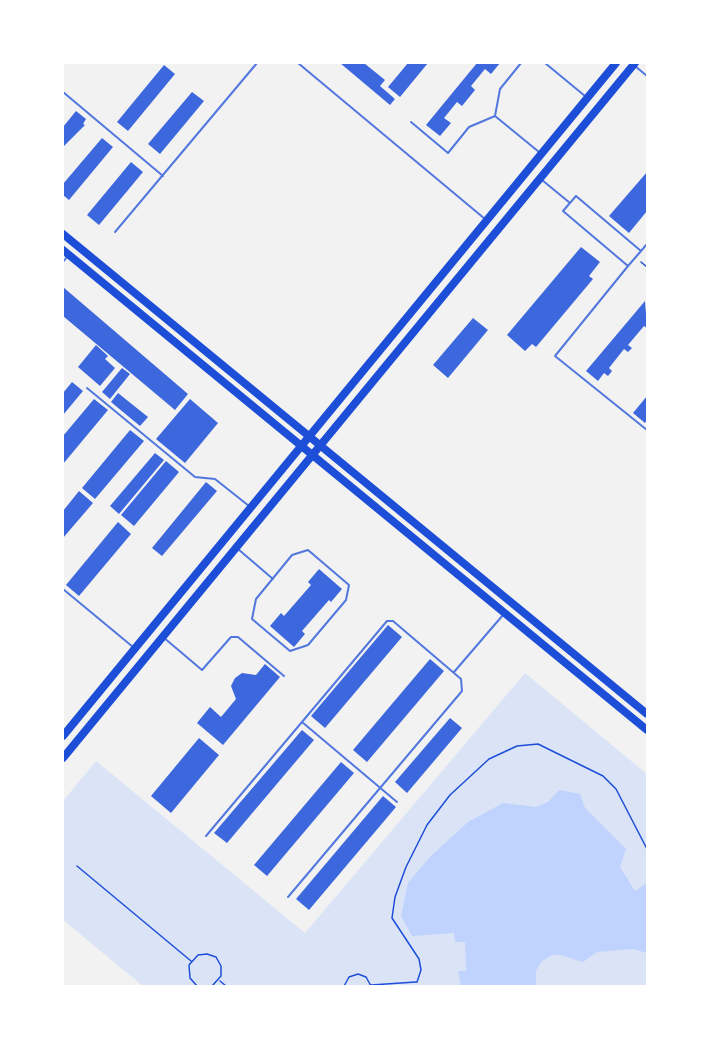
<!DOCTYPE html>
<style>
body{margin:0}
#map{position:relative;width:710px;height:1049px;overflow:hidden;background:#f2f2f2;font-family:Rubik,sans-serif}
canvas{display:block}
.frame{position:absolute;inset:0;border:64px solid #fff;pointer-events:none}
</style>
<div id="map">
<canvas width="710" height="1049"></canvas>
<div class="frame"></div>
</div>
<script>
const ctx = document.querySelector('canvas').getContext('2d');
ctx.lineJoin = 'round';
function fill(path, color) { ctx.fillStyle = color; ctx.fill(path, 'evenodd'); }
const poly = rows => new Path2D(rows.map(r => 'M' + r).join(''));
function strokePath(path, color, width, dash) { ctx.strokeStyle = color; ctx.lineWidth = width; ctx.lineCap = dash ? 'butt' : 'round'; ctx.setLineDash(dash || []); ctx.stroke(path); }
const green = poly([
 [525,673,647,774,647,986,143,986,63,920,63,801,96,761,305,933]
]);
const water = poly([
 [559,790,580,794,585,808,626,849,620,867,635,891,647,883,647,953,633,949,597,952,583,962,560,955,552,955,542,961,536,971,536,986,461,986,458,971,466,971,465,942,455,942,454,933,412,936,401,916,408,883,430,857,468,822,503,803,536,807,548,802]
]);
const building = poly([
 [340,63,364,63,385,80,380,86,395,99,390,105],
 [408,63,428,63,400,97,388,87],
 [477,63,500,63,491,74,485,69,471,86,475,90,462,106,457,102,444,118,451,123,440,136,426,125],
 [164,65,175,74,128,131,117,122],
 [192,92,204,101,160,154,148,144],
 [76,111,86,119,83,124,85,125,63,147,63,127],
 [102,138,113,147,69,200,63,195,63,184],
 [131,162,143,172,99,225,87,215],
 [647,172,647,211,629,233,609,216],
 [581,247,600,262,589,276,593,279,536,347,532,344,525,351,507,335],
 [63,287,188,394,175,410,63,316],
 [645,301,647,328,644,326,628,345,632,348,628,352,624,349,609,368,612,371,608,376,604,373,598,381,586,371],
 [473,318,488,330,448,378,433,365],
 [96,345,108,356,105,359,115,368,100,386,78,367],
 [122,368,130,374,110,399,102,392],
 [72,382,83,391,63,415,63,393],
 [118,393,148,417,140,426,111,402],
 [647,396,647,420,645,423,633,413],
 [94,399,108,410,63,464,63,436],
 [190,399,218,423,185,463,156,439],
 [130,430,144,441,95,499,82,488],
 [155,453,164,460,119,514,110,506],
 [166,461,179,472,134,526,121,515],
 [206,482,217,491,162,556,152,548],
 [79,491,93,503,63,538,63,511],
 [118,522,131,534,79,596,66,585],
 [319,569,342,589,331,602,329,600,302,631,305,634,294,647,270,626,281,613,284,616,311,585,308,582],
 [388,625,402,637,325,728,311,716],
 [430,659,444,671,367,762,353,750],
 [265,664,280,677,223,745,197,723,210,707,221,717,236,699,231,686,235,678,242,673,256,675],
 [450,718,462,728,407,793,395,782],
 [302,730,314,740,227,843,214,833],
 [199,738,219,755,171,813,151,796],
 [341,762,354,773,267,876,254,865],
 [383,796,396,807,309,910,296,899]
]);
const path = poly([
 [641,262,647,267],
 [77,866,191,961],
 [220,981,226,986],
 [417,982,421,970,419,959,392,918,395,897,406,867,427,825,450,795,489,759,517,746,538,744,603,776,616,789,647,849],
 [371,985,416,982],
 [197,986,190,978,189,965,198,955,207,954,216,957,221,966,221,976,212,986],
 [344,986,349,977,358,974,366,977,371,986]
]);
const service = poly([
 [298,63,485,219],
 [545,63,585,96],
 [635,66,647,76],
 [63,92,163,176],
 [495,116,539,152],
 [411,122,448,153,469,127,495,116,500,89,521,63],
 [542,180,570,203],
 [576,196,641,251,628,266,563,211,576,196],
 [115,232,257,63],
 [641,251,647,244],
 [63,262,67,257],
 [628,266,555,356,647,430],
 [87,388,195,477,215,479,249,506],
 [238,549,273,579],
 [308,550,349,585,346,600,308,645,290,651,252,619,256,599,292,555,308,550],
 [63,589,133,647],
 [163,637,202,670,231,637,238,637,284,676],
 [454,672,503,615],
 [302,722,397,802],
 [206,836,387,621,393,621,461,679,462,691,288,897]
]);
const primary = poly([
 [63,234,647,714],
 [63,250,647,730],
 [63,736,616,63],
 [63,758,635,63]
]);
fill(green, '#dbe4f7');
fill(water, '#bfd3fe');
fill(building, '#3d67dc');
strokePath(path, '#1d4ed8', 1.5);
strokePath(service, '#5277de', 2);
strokePath(primary, '#1d4ed8', 8);
</script>
